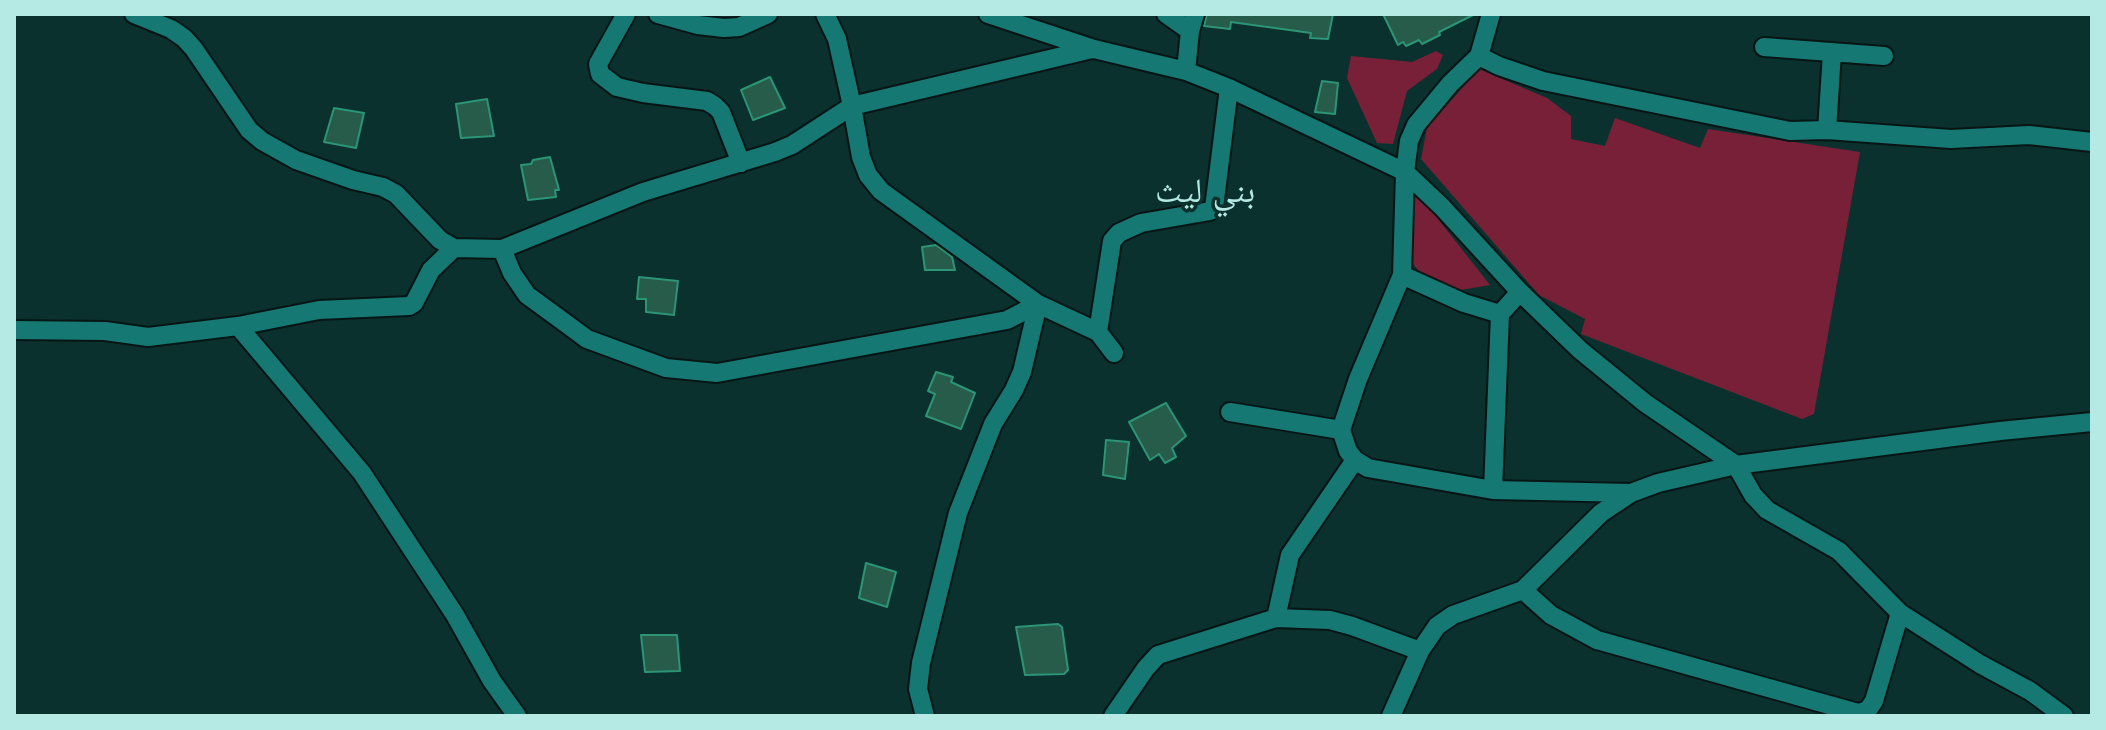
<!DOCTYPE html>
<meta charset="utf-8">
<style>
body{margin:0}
#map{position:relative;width:2106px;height:730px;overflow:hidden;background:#0b312f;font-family:Jost,sans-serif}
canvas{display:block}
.frame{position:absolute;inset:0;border:16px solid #b5e9e4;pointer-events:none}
</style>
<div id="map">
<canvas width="2106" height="730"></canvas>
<div class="frame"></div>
</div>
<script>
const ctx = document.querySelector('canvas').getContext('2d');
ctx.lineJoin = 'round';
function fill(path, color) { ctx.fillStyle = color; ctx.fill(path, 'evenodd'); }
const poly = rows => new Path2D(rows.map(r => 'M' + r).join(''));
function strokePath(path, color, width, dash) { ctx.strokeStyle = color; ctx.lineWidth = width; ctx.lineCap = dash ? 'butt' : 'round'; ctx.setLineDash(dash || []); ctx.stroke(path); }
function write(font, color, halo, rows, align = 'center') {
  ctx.font = font + ' Jost,"Noto Naskh Arabic",sans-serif'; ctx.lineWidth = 7; ctx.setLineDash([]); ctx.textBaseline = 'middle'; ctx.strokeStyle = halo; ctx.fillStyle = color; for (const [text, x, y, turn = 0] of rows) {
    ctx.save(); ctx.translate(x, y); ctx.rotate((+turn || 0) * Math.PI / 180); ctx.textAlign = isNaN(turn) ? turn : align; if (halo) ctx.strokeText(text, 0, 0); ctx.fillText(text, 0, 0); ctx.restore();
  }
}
const green = poly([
 [1436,51,1443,55,1437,69,1407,91,1393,144,1377,143,1347,78,1351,56,1412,62],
 [1479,69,1547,98,1571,116,1571,139,1605,146,1615,118,1700,148,1708,129,1860,152,1814,414,1802,419,1581,334,1585,319,1539,295,1421,159,1427,128],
 [1405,177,1490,285,1461,290,1419,271,1407,257]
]);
const building = poly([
 [1207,14,1333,14,1328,39,1310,38,1311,33,1231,22,1230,29,1204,26,1207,14],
 [1383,14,1475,14,1439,32,1440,35,1422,44,1419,40,1406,46,1403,42,1398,45,1383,14],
 [770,77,785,108,753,120,741,90,770,77],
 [1322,81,1338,83,1335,114,1315,112,1322,81],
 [487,99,494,136,461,138,456,104,487,99],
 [334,108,364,113,356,148,324,142,334,108],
 [550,157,559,190,555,190,556,197,528,200,521,165,531,164,533,160,550,157],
 [936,245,952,257,955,270,925,270,922,247,936,245],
 [639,277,678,281,674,315,646,312,646,299,637,299,639,277],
 [936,372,953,377,951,382,975,393,961,429,926,416,935,394,928,391,936,372],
 [1166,403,1186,436,1172,448,1176,457,1165,463,1159,454,1150,460,1129,422,1166,403],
 [1106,440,1129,442,1125,479,1103,475,1106,440],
 [866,563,896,572,887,607,859,598,866,563],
 [1058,624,1062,627,1068,670,1064,674,1025,675,1016,627,1058,624],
 [641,635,677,635,680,671,645,672,641,635]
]);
const minor = poly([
 [134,14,171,29,184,38,194,49,249,130,262,141,296,160,353,180,383,187,396,194,440,240,454,248,502,249,643,192,775,152,792,145,852,106,837,39,825,14],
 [626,14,598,64,600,74,617,87,643,93,707,101,715,106,721,112,741,163],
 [658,14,698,25,724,28,739,27,768,14],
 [988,14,1094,49,1186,71,1229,88,1405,172,1442,207,1520,292,1580,350,1645,403,1736,465,1753,495,1767,510,1839,551,1900,613,1980,664,2030,691,2064,716],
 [1166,14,1190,31],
 [1764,47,1884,56],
 [1479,56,1499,66,1543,81,1790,131,1827,130,1951,139,2029,135,2092,142],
 [1186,71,1190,31,1195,14],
 [1827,130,1832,53],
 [502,249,512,273,527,295,564,322,587,339,666,368,717,373,1007,320,1038,304,1098,332,1114,353],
 [1402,275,1464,303,1500,314,1520,292],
 [238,326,362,473,455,615,492,681,517,716],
 [14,330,105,331,148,337,238,326,319,310,409,306,414,303,431,270,454,248],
 [1098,332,1112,241,1119,233,1141,223,1210,211,1214,208,1229,88],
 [1230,412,1341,430,1348,451,1355,460,1368,468,1493,490,1631,493],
 [1341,430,1358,379,1402,275,1405,172,1409,141,1416,125,1450,84,1479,56,1491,14],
 [1493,490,1500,314],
 [1523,590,1551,615,1597,640,1858,713,1868,710,1874,701,1900,613],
 [1276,618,1290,555,1355,460],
 [925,716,918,689,921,663,958,513,993,424,1014,390,1022,372,1038,304,881,191,868,175,861,157,852,106,1092,49],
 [1113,716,1146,668,1158,655,1276,618,1330,620,1352,626,1420,651],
 [1391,716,1420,651,1437,626,1453,615,1523,590,1601,513,1631,493,1658,483,1736,465,2000,431,2092,422]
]);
const quarterNames = [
 ["بني ليث",1205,194]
];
fill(green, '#782037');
fill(building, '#275b4a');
strokePath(building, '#2b9576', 2);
strokePath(minor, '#071615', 22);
strokePath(minor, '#157873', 18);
write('34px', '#b5e9e4', '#0b312f', quarterNames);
</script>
